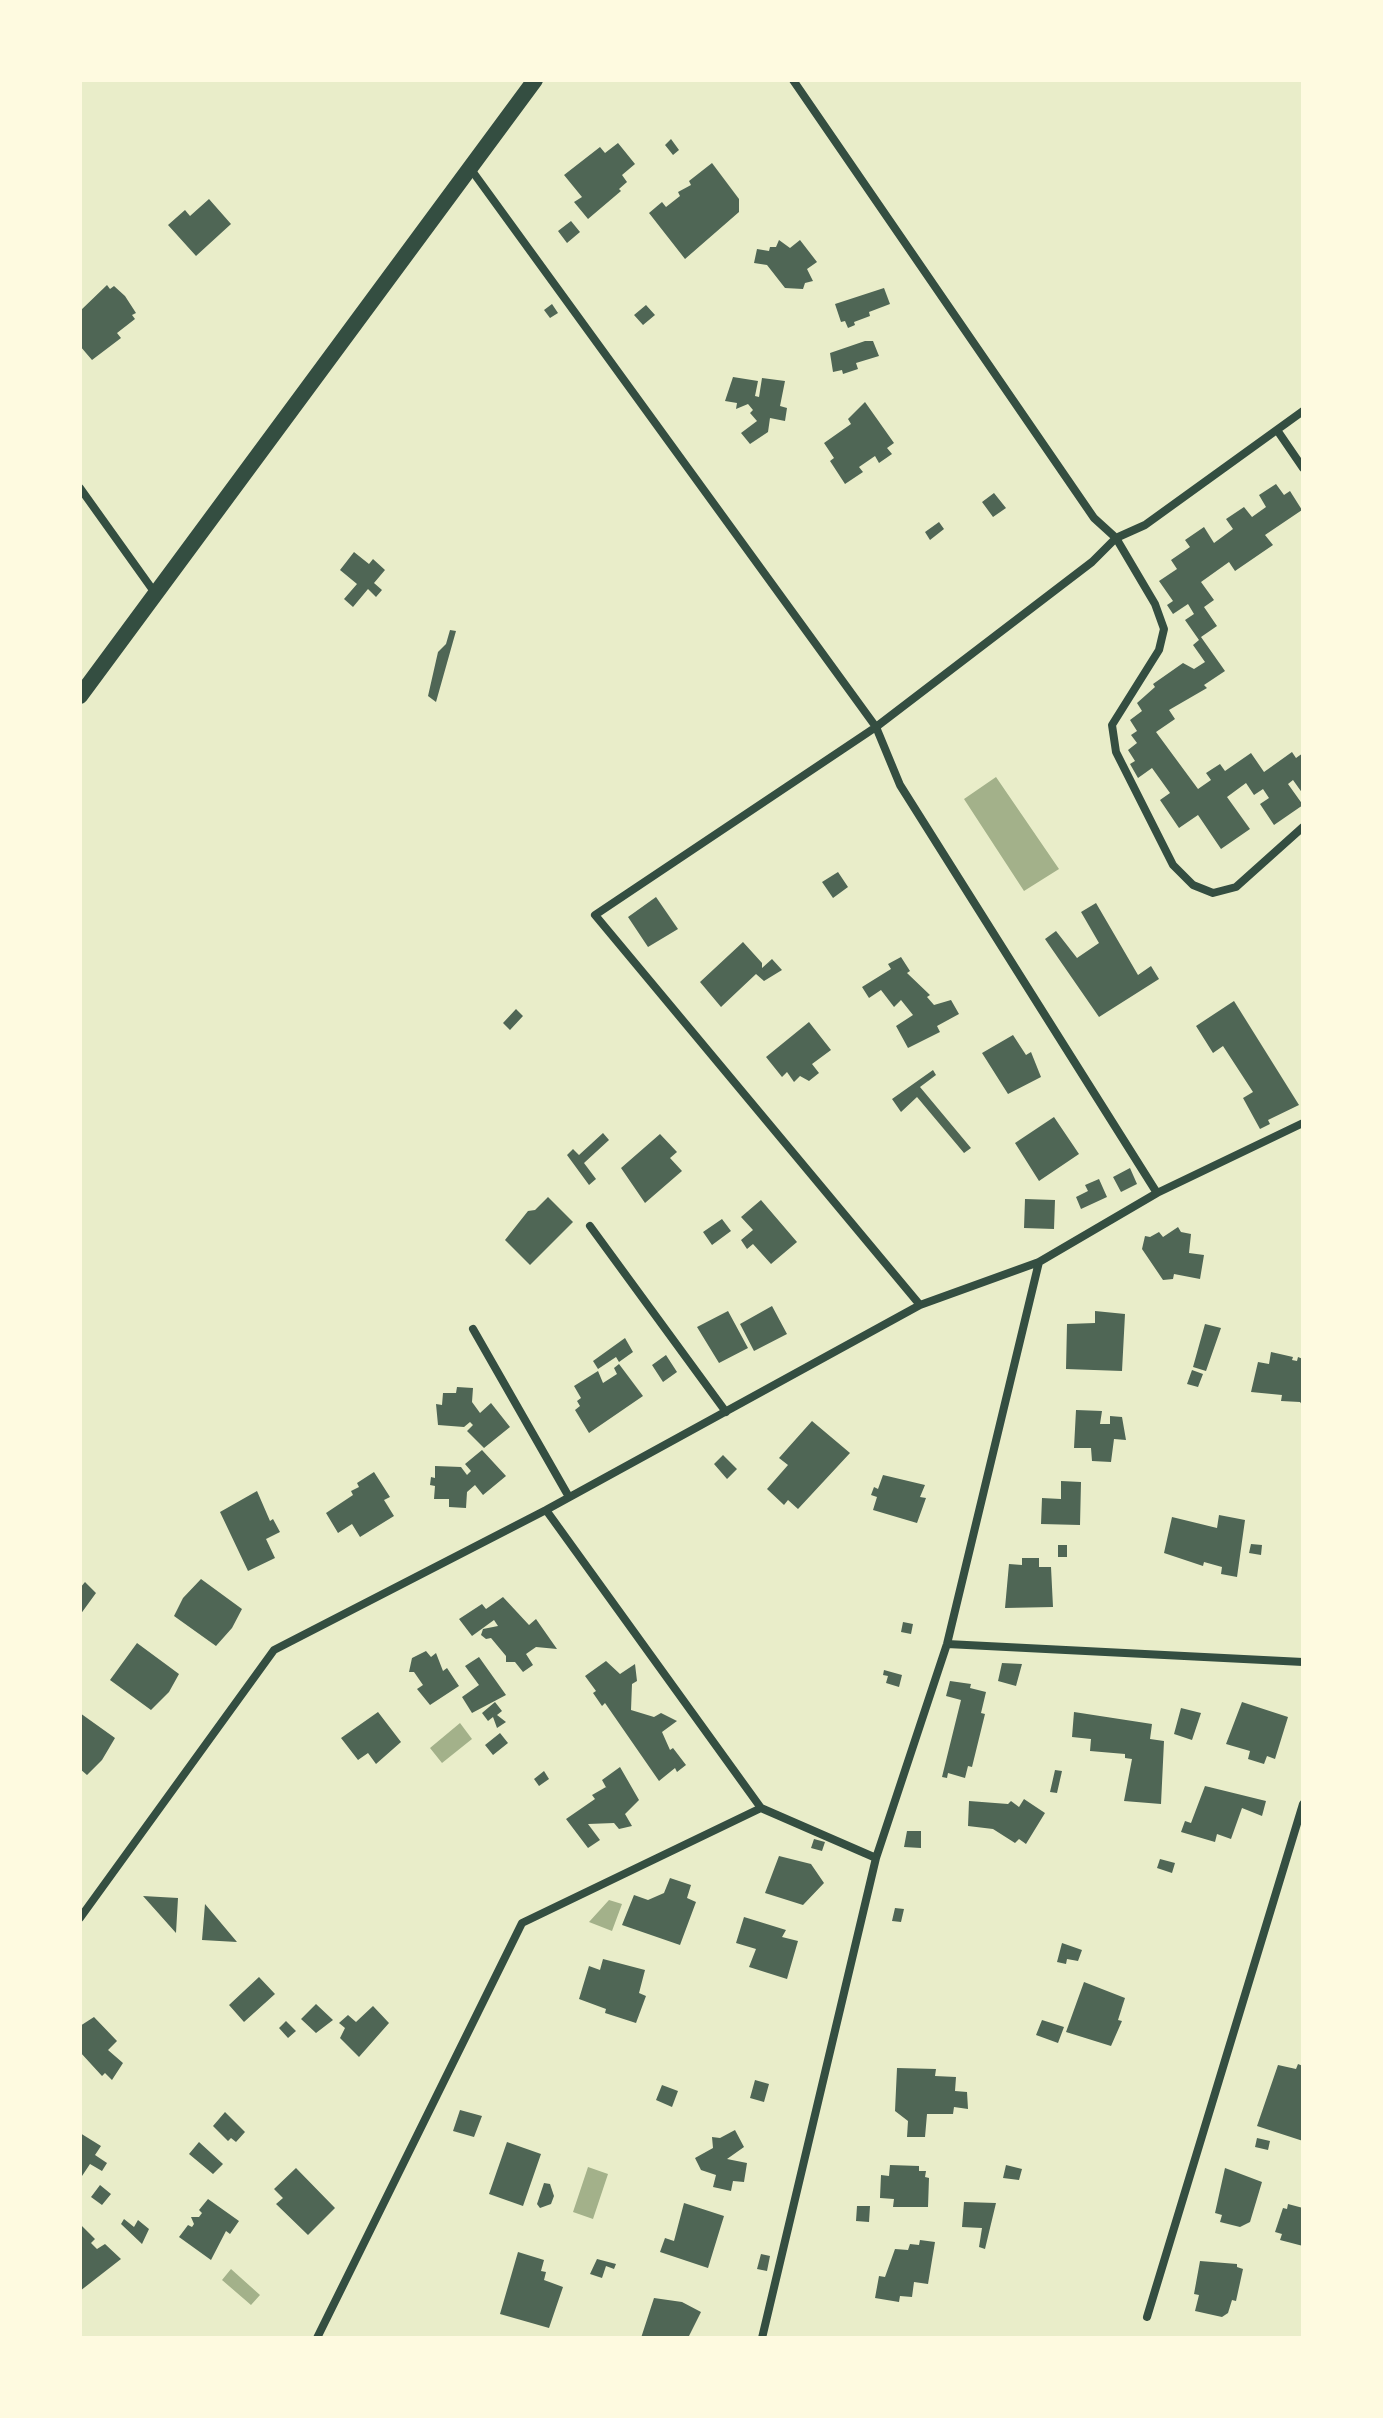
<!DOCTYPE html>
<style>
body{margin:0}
#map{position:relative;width:1383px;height:2418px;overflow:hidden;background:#e9edc9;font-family:Merriweather,serif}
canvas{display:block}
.frame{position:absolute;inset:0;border:82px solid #fefae0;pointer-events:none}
</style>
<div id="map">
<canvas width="1383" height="2418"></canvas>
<div class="frame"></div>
</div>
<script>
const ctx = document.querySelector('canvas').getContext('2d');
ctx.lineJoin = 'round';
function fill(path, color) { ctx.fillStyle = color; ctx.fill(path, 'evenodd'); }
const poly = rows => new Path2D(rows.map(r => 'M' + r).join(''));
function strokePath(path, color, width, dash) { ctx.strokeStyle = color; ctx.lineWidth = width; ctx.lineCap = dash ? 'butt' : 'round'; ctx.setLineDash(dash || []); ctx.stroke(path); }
const water = poly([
 [996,777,1059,869,1024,891,964,799],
 [460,1723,472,1739,442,1763,430,1748],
 [609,1900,622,1904,612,1931,589,1922],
 [588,2167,608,2174,593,2219,573,2212],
 [231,2269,260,2295,251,2305,222,2280]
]);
const building = poly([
 [671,139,679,150,673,155,665,145],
 [618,143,635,164,622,175,627,182,619,189,621,191,588,219,574,202,582,197,564,175,600,147,605,153],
 [712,163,739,199,739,212,685,259,649,213,662,202,666,207,680,196,678,192,691,185,689,181],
 [209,199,231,224,196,256,168,225,185,210,190,216],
 [571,221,580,232,567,243,558,231],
 [779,240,790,248,800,240,817,262,807,269,813,281,805,283,803,289,785,288,767,265,754,263,757,249,769,251,770,247,776,247],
 [107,285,110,289,114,286,125,296,136,313,132,315,135,319,117,333,121,338,92,360,80,346,80,311],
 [884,288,890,304,869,312,870,316,854,322,855,325,848,328,845,321,841,322,835,304],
 [552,304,558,313,550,318,544,310],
 [646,305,655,315,643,325,634,315],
 [865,341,873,341,879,356,856,363,858,369,843,374,842,370,833,372,830,353],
 [733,377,758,381,755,396,759,397,762,378,785,381,780,406,787,408,785,421,770,418,768,432,750,444,741,433,757,421,750,413,753,410,748,404,736,409,737,403,725,401],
 [865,402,894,443,887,448,892,454,879,463,875,456,859,467,863,472,845,484,830,461,834,458,824,443,851,424,848,419],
 [1276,484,1284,495,1290,491,1302,510,1265,535,1273,545,1235,571,1229,562,1201,582,1214,600,1204,607,1217,626,1201,637,1225,671,1204,685,1207,688,1169,710,1175,719,1156,732,1198,789,1211,780,1206,773,1220,764,1225,771,1251,753,1264,772,1292,752,1296,758,1303,753,1303,794,1293,780,1288,784,1303,805,1274,825,1260,804,1269,798,1263,789,1254,795,1246,783,1227,797,1250,829,1221,849,1198,815,1179,828,1160,800,1170,793,1152,768,1138,778,1130,764,1135,761,1128,750,1137,743,1131,735,1137,731,1130,720,1142,711,1137,703,1155,687,1153,684,1183,663,1194,669,1205,662,1193,645,1199,640,1185,620,1194,614,1188,604,1173,614,1167,605,1173,601,1159,581,1177,569,1171,560,1190,547,1185,540,1204,527,1214,543,1233,529,1226,519,1244,507,1252,517,1266,507,1259,495],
 [994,493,1006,508,993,517,982,502],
 [939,522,944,529,930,540,925,532],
 [354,552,369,564,373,559,385,570,374,583,382,590,376,597,368,589,353,607,344,599,357,584,340,570],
 [450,630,456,631,436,702,428,696,438,652,446,644],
 [838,872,848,887,833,898,822,882],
 [656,897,678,929,648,947,628,917],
 [1096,903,1138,975,1151,966,1159,979,1099,1017,1045,939,1056,931,1077,958,1099,943,1081,912],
 [743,942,762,963,762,968,772,959,782,970,764,981,756,974,721,1007,700,982],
 [901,957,910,971,907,973,930,995,927,997,934,1005,951,1000,959,1014,937,1026,940,1032,908,1048,896,1026,913,1015,901,1000,894,1007,881,990,869,998,862,987,891,969,888,964],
 [1234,1001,1299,1105,1268,1120,1270,1124,1260,1129,1243,1098,1253,1092,1223,1046,1213,1053,1196,1026],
 [516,1009,523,1016,510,1030,503,1023],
 [809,1022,831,1050,812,1064,819,1073,809,1081,800,1076,794,1082,787,1072,782,1077,766,1057],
 [1013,1035,1026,1055,1031,1052,1041,1077,1008,1094,982,1053],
 [933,1070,936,1075,920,1087,971,1148,964,1153,917,1097,901,1112,892,1099],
 [1054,1117,1079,1154,1039,1181,1015,1143],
 [603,1133,609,1140,584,1163,596,1179,589,1185,567,1155,573,1149,579,1155],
 [660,1134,677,1152,670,1158,682,1171,645,1203,621,1168],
 [1130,1168,1137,1184,1121,1192,1113,1177],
 [1099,1179,1107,1197,1081,1209,1076,1197,1088,1191,1085,1185],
 [548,1197,573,1222,530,1265,505,1240,528,1211,535,1210],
 [1025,1199,1055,1200,1054,1229,1024,1228],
 [761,1200,797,1242,771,1264,753,1244,747,1249,741,1240,753,1230,741,1217],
 [722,1219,731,1231,712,1245,703,1232],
 [1178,1227,1181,1232,1191,1234,1189,1253,1204,1255,1200,1279,1174,1274,1173,1279,1163,1280,1142,1249,1145,1236,1150,1237,1159,1232,1163,1237],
 [772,1306,787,1334,754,1351,740,1324],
 [728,1311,748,1348,719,1363,697,1327],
 [1095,1311,1125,1314,1122,1371,1066,1369,1067,1324,1095,1323],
 [1205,1324,1221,1328,1206,1371,1193,1367],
 [625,1338,633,1352,619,1362,616,1357,598,1369,593,1361],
 [1271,1352,1293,1357,1292,1360,1297,1361,1298,1357,1303,1359,1303,1406,1300,1402,1281,1401,1282,1395,1251,1392,1258,1362,1269,1364],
 [666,1355,677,1372,663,1382,652,1365],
 [619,1364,643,1396,589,1433,575,1410,580,1406,577,1401,581,1398,574,1386,598,1371,603,1383,617,1374,614,1368],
 [1192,1370,1203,1374,1198,1387,1187,1384],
 [457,1387,473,1388,472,1402,480,1413,491,1403,510,1427,484,1448,467,1431,473,1425,470,1422,464,1427,438,1425,436,1404,442,1405,443,1393,456,1393],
 [1076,1410,1102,1411,1100,1424,1110,1424,1110,1416,1122,1417,1126,1440,1114,1439,1111,1462,1092,1461,1091,1448,1074,1448],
 [812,1421,850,1453,798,1509,788,1500,784,1505,767,1489,788,1465,779,1458],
 [482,1450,506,1476,483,1495,475,1485,467,1492,466,1508,449,1507,449,1499,434,1499,435,1486,430,1485,431,1477,435,1478,435,1466,461,1467,467,1475,471,1471,465,1464],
 [723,1455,737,1469,727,1479,714,1464],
 [374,1472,390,1497,384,1500,394,1516,360,1537,352,1524,338,1533,326,1513,353,1495,351,1491,359,1487,357,1483],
 [883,1475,925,1485,920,1497,926,1498,917,1523,873,1510,877,1497,871,1495,874,1487,878,1489],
 [1061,1481,1081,1482,1080,1525,1041,1524,1042,1498,1061,1499],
 [257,1491,270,1521,273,1519,280,1532,266,1539,275,1558,248,1571,220,1512],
 [1219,1515,1245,1520,1237,1577,1221,1574,1222,1567,1204,1562,1203,1566,1164,1553,1172,1517,1217,1528],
 [1251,1544,1262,1545,1261,1555,1249,1553],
 [1058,1545,1067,1545,1067,1557,1058,1557],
 [1022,1558,1039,1558,1039,1567,1051,1567,1053,1607,1005,1608,1009,1564,1022,1565],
 [201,1579,242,1609,232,1628,216,1646,174,1616,183,1598],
 [85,1582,96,1593,80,1615,80,1588],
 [503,1597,529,1625,536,1619,557,1649,536,1647,526,1654,533,1665,523,1672,515,1662,506,1662,506,1656,491,1638,486,1639,481,1635,483,1629,498,1626,494,1620,472,1636,459,1619,482,1604,486,1609],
 [903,1622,913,1624,911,1634,901,1632],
 [137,1643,179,1674,169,1692,151,1710,110,1680],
 [426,1651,431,1657,436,1653,443,1671,447,1668,459,1686,430,1705,417,1689,423,1685,414,1672,409,1672,412,1658],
 [479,1657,506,1695,472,1713,462,1697,479,1685,465,1666],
 [606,1661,620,1674,635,1664,637,1681,632,1684,631,1710,654,1717,661,1713,677,1721,662,1732,670,1750,673,1748,686,1765,677,1772,675,1768,659,1781,605,1703,602,1706,593,1693,596,1691,585,1676],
 [1002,1663,1022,1664,1016,1686,998,1681],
 [884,1670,902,1675,899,1687,886,1683,888,1676,883,1675],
 [950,1681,971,1684,970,1688,986,1692,981,1713,985,1714,972,1767,968,1766,965,1778,948,1773,947,1778,942,1777,961,1700,946,1696],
 [495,1702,502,1711,497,1715,506,1722,497,1728,493,1717,488,1721,482,1713],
 [1242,1702,1288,1717,1275,1759,1267,1756,1264,1764,1248,1759,1250,1751,1226,1744],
 [1181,1708,1201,1713,1192,1740,1174,1734],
 [378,1712,401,1742,376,1764,368,1753,358,1760,341,1738],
 [1074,1712,1152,1724,1150,1739,1164,1741,1161,1804,1124,1801,1132,1759,1125,1758,1125,1754,1090,1751,1091,1739,1072,1737],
 [80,1713,115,1738,102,1760,87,1775,80,1769],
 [500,1733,508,1743,493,1755,485,1745],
 [620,1767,639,1800,625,1814,632,1826,619,1829,614,1823,588,1824,600,1840,588,1848,566,1819,595,1799,592,1795,606,1787,607,1789,602,1780],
 [1055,1770,1062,1771,1057,1793,1050,1792],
 [544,1771,549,1779,539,1786,534,1779],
 [1205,1786,1266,1801,1262,1816,1242,1808,1231,1839,1217,1834,1215,1842,1181,1832,1185,1821,1191,1823],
 [1024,1799,1045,1813,1026,1844,1019,1839,1015,1843,993,1829,968,1826,969,1801,1008,1804,1011,1801,1019,1807],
 [907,1831,921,1831,921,1848,904,1847],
 [814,1839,825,1842,822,1851,811,1848],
 [779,1856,811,1864,824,1883,803,1905,765,1893],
 [1160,1859,1175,1863,1172,1873,1157,1868],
 [670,1878,691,1885,687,1898,696,1902,680,1945,622,1925,634,1895,648,1900,664,1893],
 [143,1896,178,1898,176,1933],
 [205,1904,237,1942,202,1940],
 [895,1908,904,1909,901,1922,892,1921],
 [744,1917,786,1930,782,1937,798,1941,787,1979,749,1967,756,1949,736,1943],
 [1062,1943,1082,1950,1078,1961,1067,1959,1066,1964,1057,1962],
 [603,1959,645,1970,639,1993,646,1996,636,2023,605,2013,606,2009,579,1999,589,1966,600,1970],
 [259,1977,275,1994,244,2022,229,2005],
 [1084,1982,1125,1998,1118,2020,1122,2021,1111,2046,1066,2032],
 [316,2004,333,2020,316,2033,301,2019],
 [373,2006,389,2023,359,2057,340,2038,345,2028,339,2023,348,2015,356,2022],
 [94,2017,117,2041,108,2050,123,2063,112,2080,105,2073,102,2076,80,2052,80,2026],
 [1042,2020,1064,2027,1058,2043,1036,2035],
 [286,2021,296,2031,288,2038,279,2028],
 [1298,2064,1303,2066,1303,2141,1257,2126,1278,2065,1296,2069],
 [897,2068,936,2069,935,2076,956,2077,955,2091,967,2092,968,2109,954,2107,953,2114,927,2114,925,2137,907,2137,908,2121,895,2111],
 [755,2080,769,2084,764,2102,750,2098],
 [662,2085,678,2091,672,2107,656,2100],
 [460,2110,482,2116,474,2137,453,2131],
 [225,2112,245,2132,236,2142,231,2138,228,2141,213,2126],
 [735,2130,744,2147,727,2159,747,2163,744,2182,733,2181,731,2191,713,2187,716,2175,701,2170,695,2158,713,2148,712,2137,720,2138],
 [80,2133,101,2146,95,2155,107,2163,102,2171,90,2164,80,2179],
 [1257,2138,1270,2141,1268,2150,1255,2147],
 [199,2142,223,2164,213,2174,189,2154],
 [507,2142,541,2154,523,2206,489,2194],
 [890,2165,919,2166,919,2171,926,2171,925,2177,929,2178,928,2207,893,2207,894,2199,880,2198,881,2175,889,2176],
 [1006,2165,1022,2169,1019,2180,1003,2178],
 [296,2168,335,2208,308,2235,276,2204,283,2198,274,2189],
 [1225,2168,1262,2182,1250,2222,1240,2227,1220,2222,1222,2215,1215,2213],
 [544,2183,550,2184,554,2196,551,2204,540,2208,537,2204],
 [100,2185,111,2194,102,2205,91,2197],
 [208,2199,239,2221,230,2234,226,2231,211,2260,179,2237,188,2225,192,2227,194,2224,191,2217,199,2217,202,2213,199,2210],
 [964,2202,996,2203,985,2249,979,2247,982,2228,962,2227],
 [684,2203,724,2216,708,2268,660,2252,665,2238,674,2241],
 [1288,2204,1303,2208,1303,2246,1280,2240,1282,2234,1275,2232,1283,2208,1287,2209],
 [857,2206,870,2206,869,2222,856,2221],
 [124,2219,134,2227,138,2220,149,2229,142,2244,121,2224],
 [80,2224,95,2239,91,2243,97,2249,105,2244,121,2259,80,2291],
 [920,2240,935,2242,928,2284,914,2282,912,2297,900,2296,899,2302,875,2298,879,2276,885,2277,895,2249,908,2250,910,2244,919,2245],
 [518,2252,544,2260,541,2271,546,2272,544,2280,563,2287,549,2328,500,2314],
 [761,2254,770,2256,767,2271,757,2269],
 [597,2259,616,2264,614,2269,606,2266,602,2278,590,2274],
 [1200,2261,1237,2264,1237,2267,1243,2269,1236,2301,1232,2300,1228,2313,1222,2317,1195,2311,1199,2295,1194,2294],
 [654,2298,682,2302,701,2312,688,2338,641,2338]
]);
const minor = poly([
 [793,80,1094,518,1116,538,1155,604,1164,629,1159,650,1112,725,1116,752,1173,865,1193,885,1213,893,1236,887,1303,827],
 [470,168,876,727,900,785,1157,1193],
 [1277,430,1303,468],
 [80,488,155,593],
 [590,1226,726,1412],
 [920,1305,595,915,876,727,1092,562,1116,538,1145,525,1303,411],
 [473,1329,569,1497],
 [546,1510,761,1808,876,1858],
 [947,1644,1303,1662],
 [80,1918,274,1650,546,1510,920,1305,1039,1262,1157,1193,1303,1123],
 [1147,2317,1303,1804],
 [317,2338,522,1923,761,1808],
 [762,2338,876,1858,947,1644,1039,1262]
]);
const secondary = poly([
 [80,696,535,80]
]);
fill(water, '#a3b18a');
fill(building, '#4f6655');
strokePath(minor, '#344e41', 8);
strokePath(secondary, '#344e41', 16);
</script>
